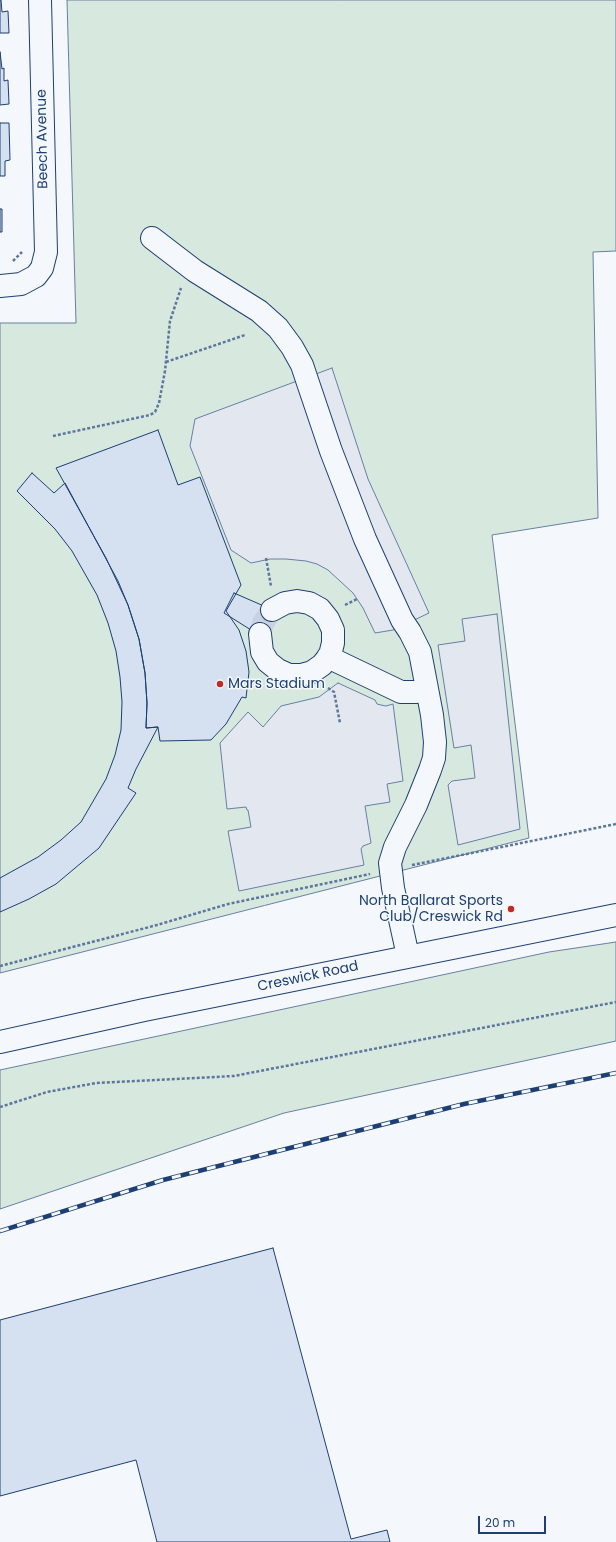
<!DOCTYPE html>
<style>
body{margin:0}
#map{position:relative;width:616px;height:1542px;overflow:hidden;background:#f4f7fb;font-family:Poppins,sans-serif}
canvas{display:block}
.scale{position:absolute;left:478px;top:1516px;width:68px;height:18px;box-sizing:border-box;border:2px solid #1d3f73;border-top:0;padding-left:5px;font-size:12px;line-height:14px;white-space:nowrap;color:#1d3f73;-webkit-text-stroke:3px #f4f7fb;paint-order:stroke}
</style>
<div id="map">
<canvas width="616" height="1542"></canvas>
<div class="scale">20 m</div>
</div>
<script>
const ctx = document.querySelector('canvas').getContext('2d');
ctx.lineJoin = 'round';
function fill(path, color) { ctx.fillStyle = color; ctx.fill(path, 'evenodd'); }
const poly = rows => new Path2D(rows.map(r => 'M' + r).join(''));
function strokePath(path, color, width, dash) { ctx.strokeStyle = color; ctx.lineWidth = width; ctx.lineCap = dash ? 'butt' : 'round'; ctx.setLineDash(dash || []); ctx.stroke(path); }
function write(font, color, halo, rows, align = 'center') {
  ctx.font = font + ' Poppins,sans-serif'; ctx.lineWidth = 3; ctx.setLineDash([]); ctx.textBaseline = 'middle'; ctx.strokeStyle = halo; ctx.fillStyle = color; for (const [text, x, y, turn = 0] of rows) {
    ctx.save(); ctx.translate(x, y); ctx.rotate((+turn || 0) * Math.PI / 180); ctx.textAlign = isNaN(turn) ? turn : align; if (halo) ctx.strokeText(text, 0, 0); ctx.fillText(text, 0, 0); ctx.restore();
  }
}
const green = poly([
 [67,0,616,0,616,251,593,252,598,518,492,535,529,838,0,973,0,323,76,323,67,0],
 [616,942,616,1041,284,1113,0,1209,0,1070,549,952,616,942]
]);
const parking = poly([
 [332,368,368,479,429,613,393,630,375,633,363,608,353,593,328,570,317,564,306,561,286,559,270,559,251,563,231,550,190,446,195,419,332,368],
 [497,614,520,829,458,845,448,785,452,781,475,778,471,745,454,748,438,645,465,641,462,619,497,614],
 [338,683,375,700,377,704,381,705,386,706,393,704,403,781,387,784,390,802,365,806,371,843,363,846,361,849,364,865,239,891,228,831,251,827,248,810,247,810,246,807,227,809,220,743,248,712,263,727,281,706,319,697,338,683]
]);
const building = poly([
 [0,0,1,0,2,12,8,11,9,33,0,33,0,0],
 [0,52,2,69,4,68,4,81,8,80,9,104,0,105,0,52],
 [0,123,9,123,10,160,5,161,5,176,0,176,0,123],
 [0,209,2,209,2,232,0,232,0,209],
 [158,430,178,485,200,477,241,585,226,611,239,630,246,651,249,672,246,698,242,697,226,724,211,740,160,741,158,727,146,728,147,703,145,673,139,639,128,605,106,558,56,468,158,430],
 [32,473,54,493,65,483,118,581,128,605,139,639,145,673,147,703,146,728,158,727,136,769,128,788,136,793,99,848,56,884,29,899,0,912,0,878,38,857,61,840,81,822,106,779,115,755,121,730,122,702,120,677,116,651,108,623,97,595,72,551,55,529,17,491,32,473],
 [234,593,273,610,259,635,224,613,234,593],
 [273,1248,351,1539,387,1530,390,1542,157,1542,136,1460,0,1496,0,1320,273,1248]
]);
const minorTunnel = poly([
 [260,634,263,623,272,610]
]);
const path = poly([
 [13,261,22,252],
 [166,362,245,335],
 [53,436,150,415,155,412,159,403,165,371,170,321,181,288],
 [266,558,271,586],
 [345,605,357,599],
 [328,688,334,692,340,723],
 [412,865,616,824],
 [0,966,157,925,228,904,370,874],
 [0,1107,47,1092,96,1083,234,1076,616,1002]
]);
const minor = poly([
 [152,238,195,271,259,311,278,328,292,347,302,365,307,380,331,451,365,539,402,620,410,632,420,652,432,715,435,742,434,758,430,770,416,805,395,847,390,863,393,888,408,956],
 [0,286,21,284,36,276,42,268,46,252,40,0],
 [260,634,262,652,268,662,278,670,289,675,301,675,312,672,322,665,330,655,333,643,333,630,328,619,320,609,309,603,297,601,285,603,272,610],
 [328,657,401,692,416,692,427,690]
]);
const highway = poly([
 [0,1042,144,1010,616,915]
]);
const rail = poly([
 [0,1231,163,1180,464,1104,616,1073]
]);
const markers = [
 [220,684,4,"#c62828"],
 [511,909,4,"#c62828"]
];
const streetNames = [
 ["Beech Avenue",43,139,-91],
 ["Creswick Road",308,977,-12]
];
const poiNames = [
 ["Mars Stadium",228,684],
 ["North Ballarat Sports",503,901,"right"],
 ["Club/Creswick Rd",503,917,"right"]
];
fill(green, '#d7e8df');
strokePath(green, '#687fa3', 1);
fill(parking, '#e3e8f0');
strokePath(parking, '#687fa3', 1);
fill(building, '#d5e0f0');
strokePath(building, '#1d3f73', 1);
strokePath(minorTunnel, '#c9d2e0', 22, [22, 11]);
strokePath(minor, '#1d3f73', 24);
strokePath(highway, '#1d3f73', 24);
strokePath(path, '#5e769c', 2.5, [3, 2]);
strokePath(minor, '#f4f7fb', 22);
strokePath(highway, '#f4f7fb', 22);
strokePath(rail, '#1d3f73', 4.5);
strokePath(rail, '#f4f7fb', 3, [9]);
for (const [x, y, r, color] of markers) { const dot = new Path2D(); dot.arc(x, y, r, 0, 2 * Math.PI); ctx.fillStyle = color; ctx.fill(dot); strokePath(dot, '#f4f7fb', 1.5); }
write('14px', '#1d3f73', '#f4f7fb', streetNames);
write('14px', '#1d3f73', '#f4f7fb', poiNames, 'left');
</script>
